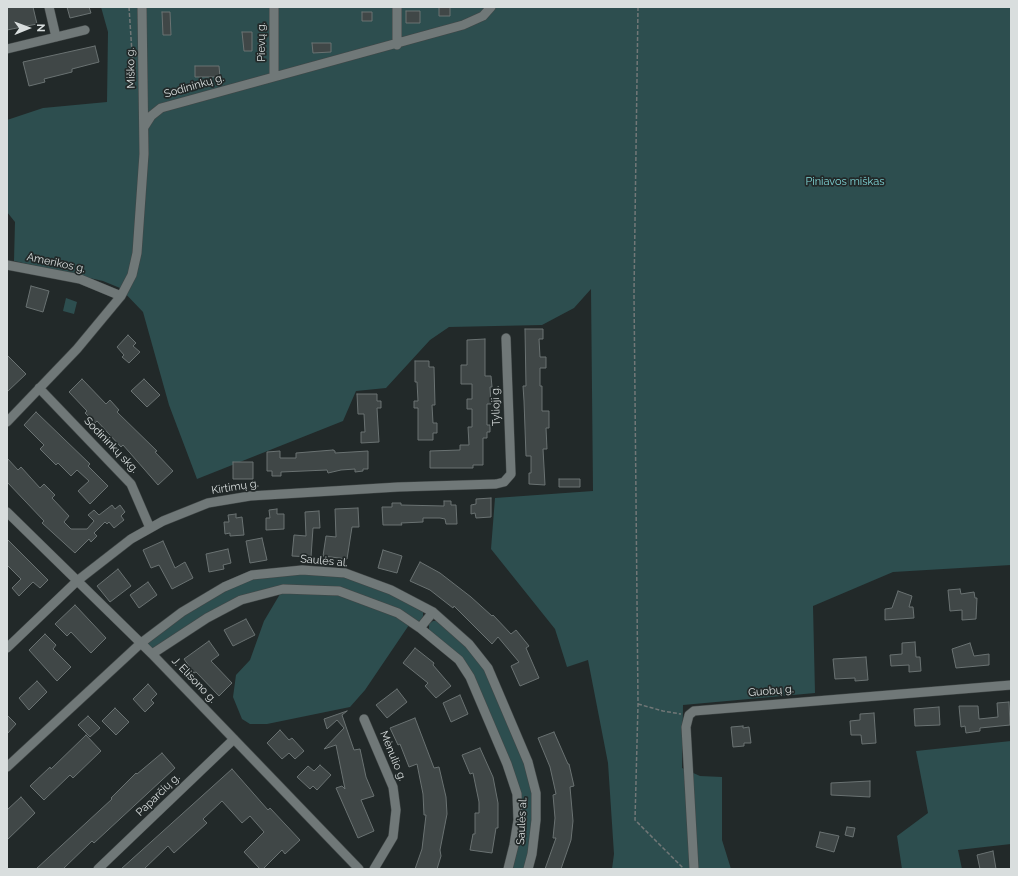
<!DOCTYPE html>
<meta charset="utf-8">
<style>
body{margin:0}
#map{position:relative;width:1018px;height:876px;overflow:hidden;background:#222929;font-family:Raleway,sans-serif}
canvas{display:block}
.frame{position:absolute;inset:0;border:8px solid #d9dede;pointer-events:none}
.north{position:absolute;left:8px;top:8px;width:40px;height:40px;-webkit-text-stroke:3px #222929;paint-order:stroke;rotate:89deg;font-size:11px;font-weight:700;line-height:16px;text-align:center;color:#d9dede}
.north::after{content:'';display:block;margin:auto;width:14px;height:18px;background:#d9dede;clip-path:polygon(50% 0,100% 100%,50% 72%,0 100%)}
</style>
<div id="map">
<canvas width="1018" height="876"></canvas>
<div class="frame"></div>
<div class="north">N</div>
</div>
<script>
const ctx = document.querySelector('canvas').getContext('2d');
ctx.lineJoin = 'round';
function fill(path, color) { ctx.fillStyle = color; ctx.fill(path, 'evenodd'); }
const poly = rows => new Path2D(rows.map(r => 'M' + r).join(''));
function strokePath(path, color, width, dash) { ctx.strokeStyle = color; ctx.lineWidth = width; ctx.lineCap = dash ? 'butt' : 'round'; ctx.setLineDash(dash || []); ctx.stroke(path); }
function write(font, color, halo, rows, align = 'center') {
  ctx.font = font + ' Raleway,sans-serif'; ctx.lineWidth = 3.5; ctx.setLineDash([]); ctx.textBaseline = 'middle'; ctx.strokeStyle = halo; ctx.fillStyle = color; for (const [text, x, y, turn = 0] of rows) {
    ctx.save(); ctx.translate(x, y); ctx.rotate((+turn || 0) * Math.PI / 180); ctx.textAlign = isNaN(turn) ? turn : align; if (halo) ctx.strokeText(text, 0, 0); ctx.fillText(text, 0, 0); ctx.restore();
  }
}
const green = poly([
 [101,7,1011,7,1011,565,893,572,813,606,815,693,683,705,682,768,700,776,722,777,722,840,731,869,612,869,614,854,608,763,588,660,567,667,555,629,491,549,495,498,593,491,591,289,574,308,542,325,449,327,430,340,386,388,356,391,343,421,197,479,169,405,143,312,120,288,103,281,14,261,15,222,7,212,7,120,43,108,107,102,108,32],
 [66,298,77,302,74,314,63,311],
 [301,572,342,577,390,592,423,612,423,616,421,620,417,622,371,601,284,587,239,599,152,649,147,646,148,640,182,615,232,586,254,579],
 [283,589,339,591,411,622,365,690,350,707,267,724,250,724,242,719,233,697,236,675,250,660,264,621],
 [433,621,439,621,468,647,485,669,524,763,534,797,535,818,525,869,511,869,521,819,472,673,429,632,429,624],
 [1011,741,1011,844,958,850,962,869,902,869,897,836,928,813,916,751]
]);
const building = poly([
 [7,7,33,7,37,24,7,30,7,7],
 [67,7,89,7,91,13,70,18,67,7],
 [439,7,450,7,450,16,439,16,439,7],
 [406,11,420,11,420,23,406,23,406,11],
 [162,12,170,12,171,35,163,35,162,12],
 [362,12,372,12,372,21,362,21,362,12],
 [242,32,252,32,252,51,244,51,242,32],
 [312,43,331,43,331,52,313,53,312,43],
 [95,46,99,62,72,69,72,72,44,79,45,82,29,86,23,62,95,46],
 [195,66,219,66,220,77,195,77,195,66],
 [31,286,49,291,43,312,26,307,31,286],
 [525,329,543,329,543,339,539,339,540,357,546,357,546,368,540,368,540,386,542,386,542,411,549,411,549,428,546,428,547,449,543,449,545,485,529,484,529,473,531,473,531,456,526,456,524,401,523,386,526,386,525,329],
 [128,335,136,343,133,346,140,352,129,363,122,357,124,355,117,347,128,335],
 [485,339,485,376,491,376,492,387,490,387,491,404,487,404,487,425,490,425,490,432,487,432,487,438,483,438,483,465,473,465,473,468,430,468,430,451,460,450,460,445,469,445,468,427,472,427,472,409,467,409,467,399,472,399,472,384,461,384,461,365,467,365,467,340,485,339],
 [7,355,26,374,7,392,7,355],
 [415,361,429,361,429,367,434,367,435,405,432,405,433,423,437,423,437,433,433,433,433,440,418,440,418,408,414,408,414,401,418,401,417,382,415,382,415,361],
 [82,379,106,404,110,400,119,410,117,412,157,451,155,452,173,471,158,485,123,445,121,447,97,421,95,423,85,413,87,411,69,392,82,379],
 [144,379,160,395,147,407,131,391,144,379],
 [357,394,377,394,377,401,381,401,381,408,377,408,379,442,361,443,361,432,365,432,364,414,358,414,357,394],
 [36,412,90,464,88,466,108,486,90,504,78,491,89,481,77,470,71,476,58,463,56,465,40,449,44,445,24,425,36,412],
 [333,450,335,451,335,453,368,451,368,469,363,469,363,471,355,472,355,469,341,470,328,473,327,470,281,472,281,476,272,476,272,471,267,471,267,452,280,451,280,458,296,458,296,453,333,450],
 [7,458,18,470,21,467,40,488,44,484,55,495,52,498,69,516,64,522,71,529,87,529,94,521,88,515,94,510,99,515,112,505,115,509,120,505,125,512,121,516,124,520,114,528,109,522,107,524,105,522,94,533,97,536,91,542,89,539,75,553,42,523,44,521,7,482,7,458],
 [233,462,253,462,253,479,233,479,233,462],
 [559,479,580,479,580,487,559,487,559,479],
 [491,498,491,517,476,518,475,513,471,514,471,505,476,504,476,499,491,498],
 [444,501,451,501,451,505,456,505,457,524,446,524,445,519,440,518,423,518,423,522,401,523,402,525,383,525,382,507,392,507,392,503,401,503,401,505,444,506,444,501],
 [358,508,359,527,352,527,347,559,323,556,326,536,336,537,335,509,358,508],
 [277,509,277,514,284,514,284,529,266,530,266,518,270,518,269,510,277,509],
 [319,511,320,528,313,528,311,557,292,556,294,535,306,536,305,512,319,511],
 [236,514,236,518,242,517,244,535,230,536,230,533,225,534,224,522,229,522,228,515,236,514],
 [262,538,267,560,250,563,246,541,262,538],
 [7,539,48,580,40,588,33,582,19,596,12,588,21,579,7,565,7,539],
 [163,541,175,568,185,562,193,578,172,589,159,565,151,568,143,550,163,541],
 [228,549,231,563,223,565,224,569,209,572,206,554,228,549],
 [383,550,402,556,397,573,378,568,383,550],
 [420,562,440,573,471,597,492,616,493,615,511,634,516,630,529,646,526,648,539,678,520,686,511,666,519,662,498,637,492,644,454,606,453,608,430,590,410,581,420,562],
 [118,569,131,586,110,602,97,586,118,569],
 [148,582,157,595,139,608,130,595,148,582],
 [960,589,961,594,974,592,975,598,977,598,976,619,962,620,962,610,950,611,948,590,960,589],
 [898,591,912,596,909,607,913,607,914,618,885,620,885,609,892,608,898,591],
 [75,605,106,638,91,653,71,632,67,636,55,624,75,605],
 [246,619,255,635,233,646,224,630,246,619],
 [45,634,56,645,53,649,71,667,57,681,29,650,45,634],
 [209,641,219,655,211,661,232,683,219,696,196,672,194,673,184,659,209,641],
 [915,642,916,657,920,657,921,671,909,672,909,665,891,666,890,655,902,654,902,643,915,642],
 [970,643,974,656,989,654,989,665,956,668,952,649,970,643],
 [415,648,434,663,433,665,451,686,436,698,425,686,428,683,403,663,415,648],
 [866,657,868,680,855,681,855,678,835,679,833,659,866,657],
 [37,681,47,692,29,710,19,698,37,681],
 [148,684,157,694,151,700,154,703,145,712,133,699,148,684],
 [397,689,407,702,387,718,376,705,397,689],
 [460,695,468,714,451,722,443,703,460,695],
 [1009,702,1010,725,980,728,980,731,966,733,965,726,961,727,959,706,978,706,979,719,998,717,997,703,1009,702],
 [939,707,940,725,915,726,914,709,939,707],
 [115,708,129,722,116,735,102,721,115,708],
 [347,711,342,715,354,750,360,749,366,777,374,796,361,800,374,831,358,838,336,788,342,786,345,789,336,745,324,749,344,728,337,720,327,729,324,719,347,711],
 [874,713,876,743,862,744,861,735,851,735,850,721,860,720,860,714,874,713],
 [7,715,16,724,7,734,7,715],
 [88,716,100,728,90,737,78,725,88,716],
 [415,718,434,768,439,767,446,797,447,814,440,850,441,856,437,869,415,869,422,849,426,815,424,815,423,794,417,764,409,767,400,744,398,745,390,728,415,718],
 [743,726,743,728,749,727,751,743,744,743,744,746,733,747,731,727,743,726],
 [280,730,289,740,292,738,304,751,295,759,289,753,282,759,267,743,280,730],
 [554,732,568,764,569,764,574,786,570,787,573,821,571,840,561,869,545,869,556,838,553,838,555,818,553,795,556,794,550,767,538,738,554,732],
 [86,735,101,751,73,778,70,775,44,800,30,786,50,767,51,769,86,735],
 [480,748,493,777,498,803,498,828,496,828,492,853,470,850,473,834,475,834,475,813,479,813,479,802,473,773,470,774,462,755,480,748],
 [162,753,175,768,94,843,92,841,63,869,36,869,112,799,111,798,136,773,137,774,162,753],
 [320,765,331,775,317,790,313,786,310,789,297,777,308,766,314,771,320,765],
 [232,769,268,810,270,808,300,840,285,854,282,850,263,869,260,869,244,852,264,832,250,816,242,823,222,801,203,819,207,823,174,853,168,846,144,869,121,869,232,769],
 [870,781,870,797,831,795,831,783,870,781],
 [21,797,35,813,7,840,7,810,21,797],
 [847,827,855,828,853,837,845,835,847,827],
 [820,832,839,836,834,852,816,847,820,832],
 [993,851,996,869,980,869,977,855,993,851]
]);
const path = poly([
 [129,7,133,68],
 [638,7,634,293,638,704,635,820,684,869],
 [638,704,663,711,681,714]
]);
const minor = poly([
 [49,7,56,37],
 [274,7,274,76],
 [397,45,397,7],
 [7,49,85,30],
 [144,127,151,116,161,108,463,25,483,16,491,7],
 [7,265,80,279,121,296],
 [39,388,131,484,150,528],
 [7,422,77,349,121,296,132,275,137,253,144,154,142,7],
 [7,512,152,654,359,869],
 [420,628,433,612],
 [7,648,77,581,131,539,163,521,208,503,250,496,398,487,496,484,504,482,511,474,506,338],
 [152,654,207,618,241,600,283,589,339,591,398,613,420,628,459,660,470,677,507,764,517,794,518,820,514,845,508,869],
 [364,719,393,787,396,810,393,837,374,869],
 [7,767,141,643,182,612,224,587,252,575,302,570,345,573,391,590,433,612,469,644,488,668,528,762,536,793,536,820,532,854,528,869],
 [98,869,234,739],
 [694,869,686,727,689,715,694,711,1011,685]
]);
const streetNames = [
 ["Pievų g.",262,42,-90],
 ["Miško g.",131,68,-91],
 ["Sodininkų g.",194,86,-16],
 ["Amerikos g.",56,263,12],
 ["Tylioji g.",496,406,-92],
 ["Sodininkų skg.",111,445,46],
 ["Kirtimų g.",235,487,-9],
 ["Saulės al.",324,561,5],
 ["J. Elisono g.",194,680,46],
 ["Guobų g.",771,691,-5],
 ["Mėnulio g.",393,756,68],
 ["Paparčių g.",158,795,-44],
 ["Saulės al.",522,821,-87]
];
const parkNames = [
 ["Piniavos miškas",845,182]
];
fill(green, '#2d4e4f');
fill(building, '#404747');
strokePath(building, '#6a7272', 1);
strokePath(minor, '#414747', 10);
strokePath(path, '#717777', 1.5, [4, 2]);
strokePath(minor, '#707878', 9);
write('11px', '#d9dede', '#222929', streetNames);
write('11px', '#80d6d8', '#222929', parkNames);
</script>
